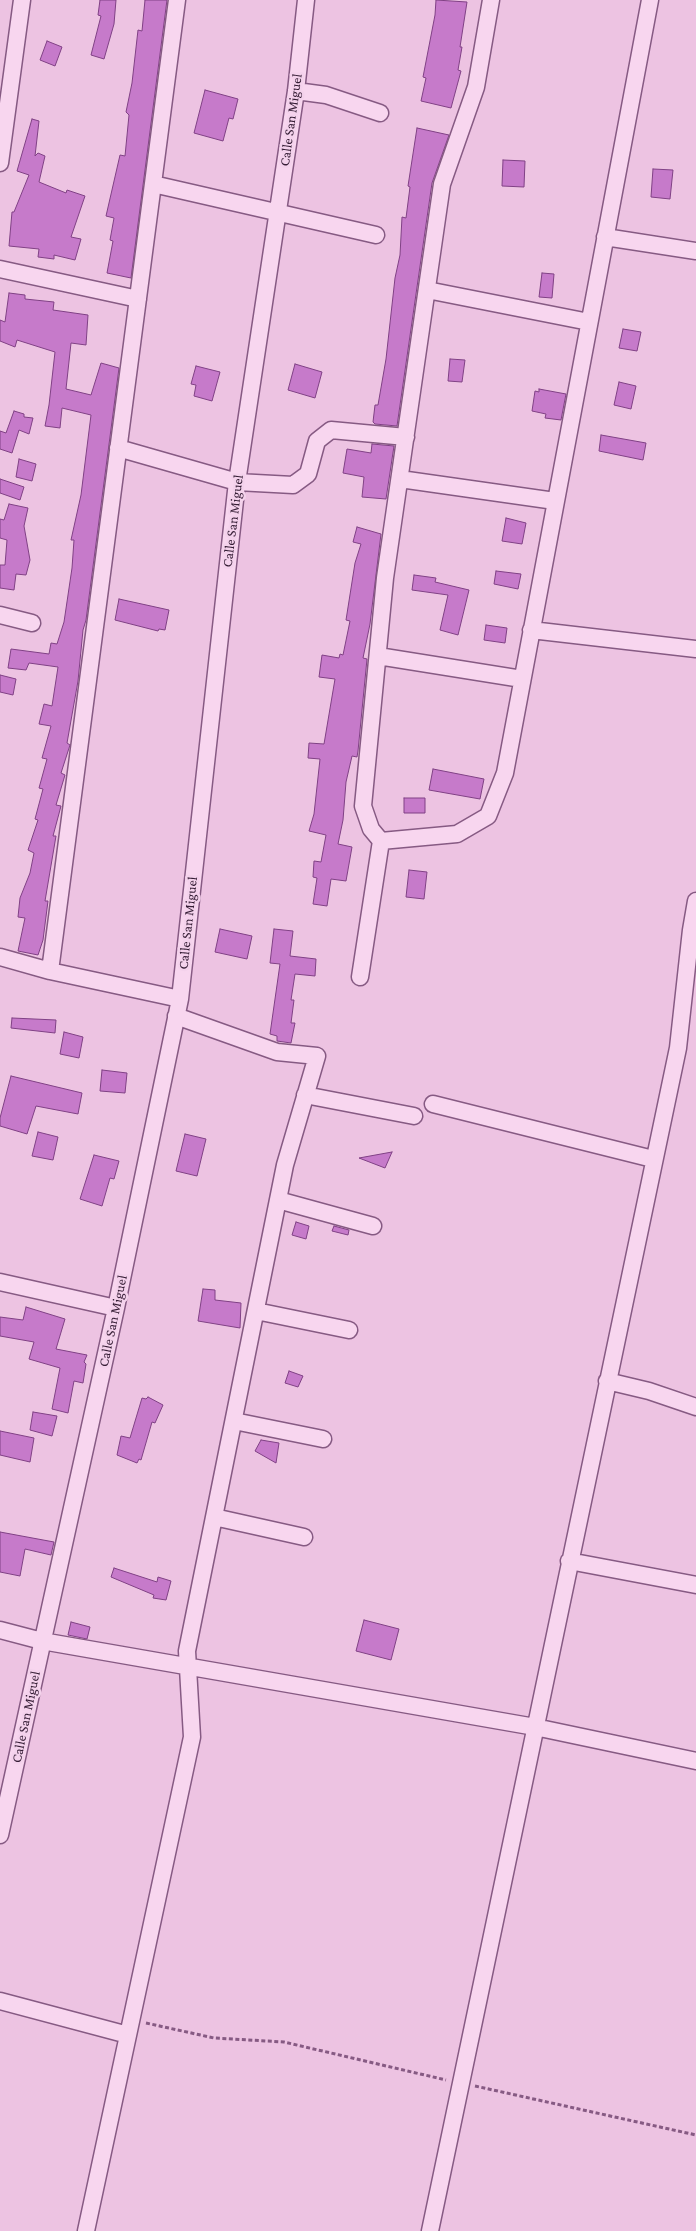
<!DOCTYPE html>
<style>
body{margin:0}
canvas{display:block;background:#edc3e2}
</style>
<canvas width="696" height="2231"></canvas>
<script>
const ctx = document.querySelector('canvas').getContext('2d');
ctx.lineJoin = 'round';
function fill(path, color) { ctx.fillStyle = color; ctx.fill(path, 'evenodd'); }
const poly = rows => new Path2D(rows.map(r => 'M' + r).join(''));
function strokePath(path, color, width, dash) { ctx.strokeStyle = color; ctx.lineWidth = width; ctx.lineCap = dash ? 'butt' : 'round'; ctx.setLineDash(dash || []); ctx.stroke(path); }
function write(font, color, halo, rows, align = 'center') {
  ctx.font = font + ' "Crimson Pro",serif'; ctx.lineWidth = 5; ctx.setLineDash([]); ctx.textBaseline = 'middle'; ctx.strokeStyle = halo; ctx.fillStyle = color; for (const [text, x, y, turn = 0] of rows) {
    ctx.save(); ctx.translate(x, y); ctx.rotate((+turn || 0) * Math.PI / 180); ctx.textAlign = isNaN(turn) ? turn : align; if (halo) ctx.strokeText(text, 0, 0); ctx.fillText(text, 0, 0); ctx.restore();
  }
}
const building = poly([
 [100,0,116,0,114,24,104,59,91,55,101,16,98,15,100,0],
 [145,0,167,0,131,278,107,273,113,241,110,240,114,218,106,216,120,155,125,156,129,115,126,112,132,83,138,30,142,31,145,0],
 [436,0,467,2,460,47,462,47,458,70,461,71,451,108,421,101,426,78,423,77,435,15,436,0],
 [47,41,62,47,55,66,40,60,47,41],
 [205,90,238,99,233,119,229,118,223,141,194,133,205,90],
 [32,119,39,121,35,156,38,153,45,156,39,182,66,193,67,190,85,196,71,237,81,239,75,260,54,255,54,259,38,257,39,249,9,246,12,212,14,212,29,175,17,171,32,119],
 [417,128,449,135,432,183,397,426,375,424,373,422,375,405,378,405,386,359,395,278,400,255,402,217,406,218,410,187,408,186,417,128],
 [503,160,525,161,524,187,502,186,503,160],
 [653,169,673,170,670,199,651,197,653,169],
 [542,273,554,274,552,298,539,297,542,273],
 [9,293,25,295,25,299,54,302,53,310,88,315,86,345,71,343,66,389,91,395,101,363,119,368,86,620,83,630,78,681,67,743,70,745,61,773,65,775,56,805,61,806,53,836,56,836,45,901,48,901,43,940,38,955,18,951,25,918,18,917,20,898,30,873,34,853,28,850,38,820,35,819,43,789,39,788,47,759,42,758,51,726,39,724,44,704,52,706,58,667,29,663,26,670,8,668,11,649,49,654,51,643,57,644,64,622,72,568,74,540,71,540,81,495,91,415,62,408,60,428,45,426,49,405,55,352,17,340,15,347,0,341,0,320,5,322,9,293],
 [623,329,641,332,637,351,619,348,623,329],
 [450,359,465,360,462,382,448,381,450,359],
 [295,364,322,372,315,398,288,390,295,364],
 [196,366,220,372,212,401,194,396,196,385,191,384,196,366],
 [619,382,636,386,631,409,614,405,619,382],
 [539,389,566,394,561,420,545,418,546,414,532,411,535,391,539,392,539,389],
 [14,411,24,414,24,417,33,418,29,434,19,430,12,453,0,449,0,431,6,433,14,411],
 [601,435,646,443,643,460,599,451,601,435],
 [372,444,394,446,386,499,362,497,364,477,343,473,347,449,371,453,372,444],
 [19,459,36,464,32,481,16,477,19,459],
 [0,479,24,487,20,500,0,493,0,479],
 [9,504,28,508,24,526,30,560,26,575,16,574,14,590,0,588,0,565,5,565,7,540,0,538,0,519,4,520,9,504],
 [506,518,526,523,522,544,502,541,506,518],
 [357,527,381,534,370,624,363,658,367,659,358,751,357,757,352,756,346,782,343,820,338,844,352,847,346,881,331,879,327,906,313,904,317,878,313,877,314,861,321,862,326,835,309,831,314,814,320,759,308,758,309,743,324,744,335,679,319,677,322,655,339,658,340,654,343,655,350,621,346,620,355,563,361,544,353,542,357,527],
 [496,571,521,574,518,589,494,584,496,571],
 [414,575,436,578,435,582,469,590,458,635,440,630,448,595,412,590,414,575],
 [119,599,169,610,165,630,159,629,158,631,115,620,119,599],
 [486,625,507,628,505,643,484,640,486,625],
 [0,675,16,679,13,695,0,692,0,675],
 [433,769,484,779,480,799,429,790,433,769],
 [404,798,425,798,425,813,404,813,404,798],
 [409,870,427,872,424,899,406,897,409,870],
 [220,929,252,936,247,959,215,952,220,929],
 [274,929,293,931,290,956,316,959,315,976,295,974,291,1000,294,1000,291,1023,295,1023,291,1043,277,1041,277,1036,270,1034,280,964,270,963,274,929],
 [12,1018,56,1020,55,1033,11,1028,12,1018],
 [64,1032,83,1037,79,1058,60,1054,64,1032],
 [102,1070,127,1073,125,1093,100,1091,102,1070],
 [11,1076,82,1093,78,1114,36,1106,27,1134,0,1126,0,1118,11,1076],
 [38,1132,58,1137,53,1160,32,1156,38,1132],
 [185,1134,206,1139,197,1176,176,1171,185,1134],
 [392,1152,385,1168,359,1158,392,1152],
 [94,1155,119,1161,114,1179,110,1178,102,1206,80,1199,94,1155],
 [296,1222,309,1226,306,1239,292,1235,296,1222],
 [334,1226,349,1230,348,1235,332,1231,334,1226],
 [203,1289,215,1290,215,1300,241,1303,240,1328,198,1321,203,1289],
 [26,1307,65,1319,56,1349,87,1355,84,1362,86,1364,83,1383,74,1381,68,1413,52,1409,60,1368,29,1359,34,1342,0,1336,0,1317,23,1320,26,1307],
 [289,1371,303,1376,298,1387,285,1383,289,1371],
 [148,1397,163,1405,155,1423,152,1422,141,1460,139,1459,137,1463,117,1455,121,1436,130,1438,142,1398,146,1399,148,1397],
 [33,1412,57,1416,52,1436,30,1430,33,1412],
 [0,1431,34,1438,30,1462,0,1455,0,1431],
 [261,1440,279,1443,276,1463,255,1451,261,1440],
 [0,1532,54,1542,51,1555,25,1549,20,1576,0,1572,0,1532],
 [114,1568,157,1582,158,1577,171,1581,166,1600,153,1598,154,1595,111,1577,114,1568],
 [364,1620,399,1629,391,1660,356,1651,364,1620],
 [71,1622,90,1627,87,1639,68,1635,71,1622]
]);
const path = poly([
 [146,2023,214,2038,284,2042,446,2080],
 [475,2086,696,2135]
]);
const minor = poly([
 [296,91,326,95,380,113],
 [0,163,22,0],
 [153,184,376,235],
 [605,237,696,251],
 [0,269,138,299],
 [427,290,589,322],
 [118,448,237,482,293,485,308,474,317,441,331,430,406,437],
 [400,479,555,501],
 [0,615,32,623],
 [531,630,696,649],
 [378,656,522,679],
 [381,841,457,834,488,816,505,773,650,0],
 [381,841,371,829,363,806,385,578,442,184,476,87,491,0],
 [0,957,50,971,180,999],
 [50,971,177,0],
 [360,977,381,841],
 [305,1095,414,1116],
 [433,1104,653,1159],
 [278,1200,373,1226],
 [0,1282,116,1308],
 [256,1311,349,1330],
 [607,1381,649,1391,696,1407],
 [234,1421,323,1439],
 [214,1517,304,1537],
 [569,1561,696,1585],
 [0,1630,42,1641,535,1727,696,1761],
 [0,1835,116,1308,180,999,237,482,296,91,306,0],
 [0,2001,128,2035],
 [86,2231,192,1737,187,1651,285,1165,317,1056,277,1052,176,1016],
 [430,2231,678,1048,691,930,696,901]
]);
const streetNames = [
 ["Calle San Miguel",291,120,-82],
 ["Calle San Miguel",233,521,-83],
 ["Calle San Miguel",188,923,-84],
 ["Calle San Miguel",113,1321,-78],
 ["Calle San Miguel",26,1717,-78]
];
fill(building, '#c67aca');
strokePath(building, '#804185', 1);
strokePath(minor, '#865a83', 19);
strokePath(path, '#865a83', 3, [4, 2.5]);
strokePath(minor, '#f8d6ef', 16);
write('14px', '#361e36', '#f4d2ec', streetNames);
</script>
